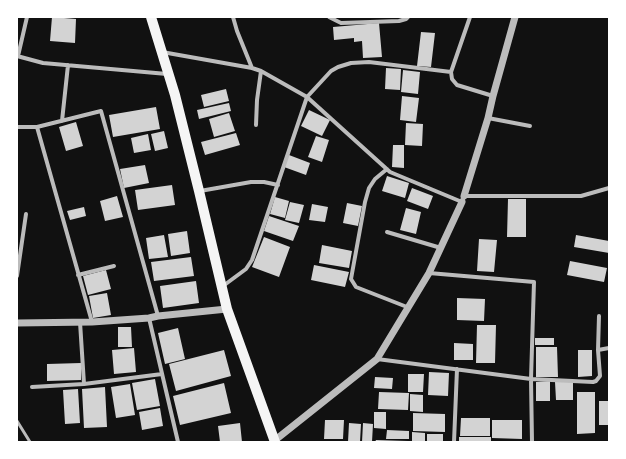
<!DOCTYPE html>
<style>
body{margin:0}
#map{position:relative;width:626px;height:459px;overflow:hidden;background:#111;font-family:Helvetica,sans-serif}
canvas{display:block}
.frame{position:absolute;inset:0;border:18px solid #fff;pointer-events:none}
</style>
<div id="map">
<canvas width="626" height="459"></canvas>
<div class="frame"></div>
</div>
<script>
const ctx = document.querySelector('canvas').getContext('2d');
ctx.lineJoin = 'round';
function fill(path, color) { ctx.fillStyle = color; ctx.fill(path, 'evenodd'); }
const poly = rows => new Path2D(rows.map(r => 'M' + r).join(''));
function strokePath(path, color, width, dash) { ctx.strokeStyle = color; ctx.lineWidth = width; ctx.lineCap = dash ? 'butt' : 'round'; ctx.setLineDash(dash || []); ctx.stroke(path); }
const building = poly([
 [52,17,76,19,75,43,50,41],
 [379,23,382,57,363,58,362,41,354,42,354,38,334,40,333,27],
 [421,32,435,33,431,67,417,66],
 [386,68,401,69,400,90,385,89],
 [403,70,420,72,418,94,401,92],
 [226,89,229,101,204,107,201,95],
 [402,96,419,98,416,122,400,120],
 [229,103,231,111,199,119,197,110],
 [156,107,160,129,113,137,109,115],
 [309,110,330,120,322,136,301,126],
 [229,113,235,131,214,137,209,119],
 [76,122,83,146,66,151,59,127],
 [406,123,423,124,422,146,405,145],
 [164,131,168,148,155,151,151,134],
 [236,133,240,145,205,155,201,142],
 [148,134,151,150,134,153,131,138],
 [316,136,329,140,322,162,308,157],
 [393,145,404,145,404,168,392,167],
 [289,155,310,163,306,175,284,167],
 [145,165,149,183,124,188,120,169],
 [387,176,409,183,405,198,382,191],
 [172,185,175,205,138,210,135,190],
 [412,188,433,196,428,209,407,201],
 [117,196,123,217,105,221,100,201],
 [275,197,289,201,285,218,270,214],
 [508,199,526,199,526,237,507,237],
 [290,202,304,205,299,223,285,220],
 [347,203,362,206,358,226,343,223],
 [312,204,328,207,325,222,309,220],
 [84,207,86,216,70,220,67,211],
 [406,208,421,212,416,234,400,230],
 [269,216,299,226,293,241,264,231],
 [187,231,190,253,171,256,168,234],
 [164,235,168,257,149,259,146,238],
 [576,235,609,241,609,253,574,247],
 [264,237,290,247,279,277,252,267],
 [479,239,497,240,494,272,477,271],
 [322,245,352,251,349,268,319,263],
 [191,257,194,276,154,281,151,262],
 [570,261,607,268,604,282,567,275],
 [314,265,349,272,345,287,311,280],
 [106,270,111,289,88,295,83,276],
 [196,281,199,303,163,308,160,286],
 [107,293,111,315,93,318,89,296],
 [457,298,485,299,484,321,457,320],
 [477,325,496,325,495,363,476,363],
 [118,327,131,327,132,347,118,347],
 [178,328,185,359,165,364,158,333],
 [535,338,554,338,554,345,535,345],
 [454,343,473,344,473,360,454,360],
 [536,347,557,347,558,377,536,377],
 [134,348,136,372,114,374,112,350],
 [224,350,231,376,176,391,169,364],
 [578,350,592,350,592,376,578,377],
 [81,363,81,380,47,381,47,364],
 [429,372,449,373,448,396,428,395],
 [408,374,424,374,423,392,408,392],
 [375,377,393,378,392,389,374,388],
 [155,379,160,406,137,410,132,383],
 [550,381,550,401,536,401,536,382],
 [555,382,573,382,573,400,556,400],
 [224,383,231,413,180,425,173,396],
 [130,384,135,415,116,418,111,387],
 [105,387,107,427,84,428,82,389],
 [78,389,80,423,65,424,63,390],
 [379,392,409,393,408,410,378,409],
 [577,392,595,392,595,433,577,434],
 [410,394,423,395,423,412,410,411],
 [599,401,609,401,609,425,599,425],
 [160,408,163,426,142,430,139,412],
 [374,412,386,412,386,429,374,428],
 [413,413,445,414,445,432,413,431],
 [461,418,490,418,490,436,460,436],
 [325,420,344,420,343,439,324,439],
 [492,420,522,420,522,439,492,438],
 [240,423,242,442,220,442,218,426],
 [349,423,361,424,360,442,348,442],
 [363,423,373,424,372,442,362,442],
 [387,430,409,431,409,439,386,439],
 [412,432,425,433,425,442,412,442],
 [427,434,443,434,443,442,427,442],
 [459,437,491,437,491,442,459,442],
 [376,440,408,441,408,442,375,442]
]);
const service = poly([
 [17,421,30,442]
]);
const minor = poly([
 [233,17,237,31,252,68],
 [329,17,341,23,399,21,406,19,408,17],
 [162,52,252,68,261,71,307,97,390,172,462,202,464,196,581,196,609,188],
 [17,56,43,63,167,74],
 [18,56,27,17],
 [451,72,470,17],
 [488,118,530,126],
 [62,121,68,65],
 [256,125,257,100,261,71],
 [17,127,37,127,101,111,158,316],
 [37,127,92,322],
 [387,169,375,179,369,188,365,202,351,279,356,287,407,307],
 [200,191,251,182,264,182,278,185],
 [387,232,441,248],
 [429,273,534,282,531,379,532,442],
 [78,275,114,266],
 [17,276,26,214],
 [223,286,246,269,252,260,307,97,331,71,338,67,351,63,369,62,451,72,452,79,457,85,493,96],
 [599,316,598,350,609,348],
 [149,318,178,442],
 [80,322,84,384],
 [377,359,531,379,593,382,596,381,600,376,598,350],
 [32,387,84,384,162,374],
 [454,442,457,369]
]);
const tertiary = poly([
 [464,196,488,118,493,96,515,17],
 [17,323,92,322,149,318,158,316,227,309],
 [274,441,377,359,429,273,462,202]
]);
const primary = poly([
 [151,17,175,95,199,191,227,309,275,442]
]);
fill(building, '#d3d3d3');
strokePath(service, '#bcbcbc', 3);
strokePath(minor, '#bcbcbc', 4);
strokePath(tertiary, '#bcbcbc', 7);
strokePath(primary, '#f5f5f5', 10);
</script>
